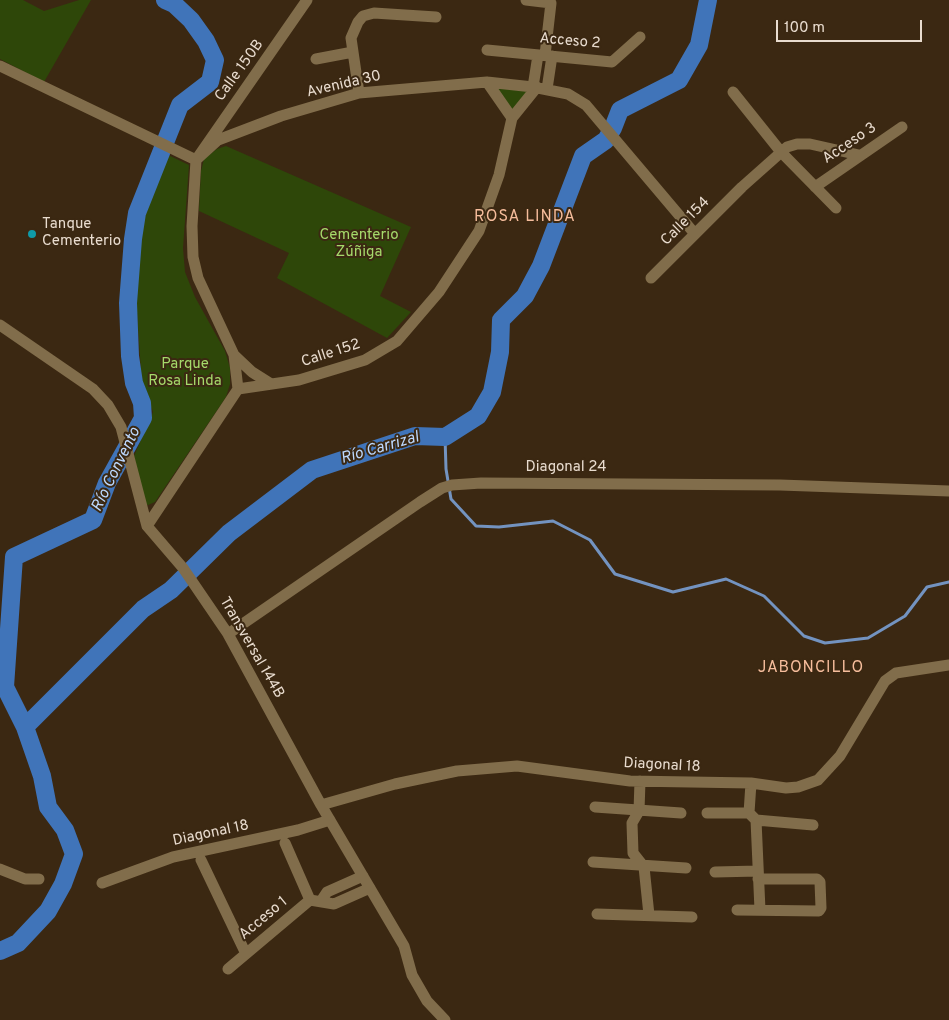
<!DOCTYPE html>
<meta charset="utf-8">
<style>
body{margin:0}
#map{position:relative;width:949px;height:1020px;overflow:hidden;background:#3b2812;font-family:Overpass,sans-serif}
canvas{display:block}
.scale{position:absolute;left:776px;top:20px;width:146px;height:22px;box-sizing:border-box;border:2px solid #e9dccf;border-top:0;padding-left:6px;font-size:15px;line-height:18px;white-space:nowrap;color:#e9dccf;-webkit-text-stroke:4px #3b2812;paint-order:stroke}
</style>
<div id="map">
<canvas width="949" height="1020"></canvas>
<div class="scale">100 m</div>
</div>
<script>
const ctx = document.querySelector('canvas').getContext('2d');
ctx.lineJoin = 'round';
function fill(path, color) { ctx.fillStyle = color; ctx.fill(path, 'evenodd'); }
const poly = rows => new Path2D(rows.map(r => 'M' + r).join(''));
function strokePath(path, color, width, dash) { ctx.strokeStyle = color; ctx.lineWidth = width; ctx.lineCap = dash ? 'butt' : 'round'; ctx.setLineDash(dash || []); ctx.stroke(path); }
function write(font, color, halo, rows, align = 'center') {
  ctx.font = font + ' Overpass,sans-serif'; ctx.lineWidth = 4; ctx.setLineDash([]); ctx.textBaseline = 'middle'; ctx.strokeStyle = halo; ctx.fillStyle = color; for (const [text, x, y, turn = 0] of rows) {
    ctx.save(); ctx.translate(x, y); ctx.rotate((+turn || 0) * Math.PI / 180); ctx.textAlign = isNaN(turn) ? turn : align; if (halo) ctx.strokeText(text, 0, 0); ctx.fillText(text, 0, 0); ctx.restore();
  }
}
const green = poly([
 [0,0,23,0,44,11,79,0,91,0,44,82,0,59],
 [494,86,530,90,512,112],
 [226,146,411,227,380,296,411,312,387,338,277,278,289,253,199,211,201,171,204,159,217,149],
 [166,154,189,165,183,248,185,272,195,297,225,351,230,368,230,384,226,397,155,502,148,505,145,504,134,456,153,412,142,385,135,284,139,234]
]);
const stream = poly([
 [445,437,446,469,451,499,476,526,499,527,553,521,590,540,615,574,673,592,726,579,764,596,804,636,825,643,868,638,905,616,927,587,949,582]
]);
const river = poly([
 [25,727,143,609,171,590,229,533,312,470,415,436,445,437,478,416,492,392,500,352,501,320,525,296,541,266,583,156,606,140,613,128,620,110,679,80,699,45,708,0],
 [0,951,18,943,48,911,63,884,74,854,65,830,48,807,42,776,25,727,5,687,14,557,93,520,107,483,143,418,142,403,134,383,130,356,128,303,133,239,137,213,180,105,210,82,215,60,206,41,191,20,174,4,165,0]
]);
const minor = poly([
 [526,0,551,3,545,55],
 [487,50,612,62,640,37],
 [316,59,353,52],
 [0,66,196,160],
 [533,87,538,55],
 [547,89,552,56],
 [733,92,781,152,836,208],
 [359,93,351,38,358,22,363,16,374,13,436,17],
 [512,118,537,87],
 [196,160,218,140,281,116,359,93,487,82,533,87,568,94,586,105,695,234],
 [815,187,902,127],
 [651,278,742,187,787,147,797,144,810,144,859,155],
 [0,325,93,389,108,405,121,427,147,526,183,568,228,634,321,805,404,946,412,975,427,1001,445,1020],
 [234,355,252,372,271,384],
 [238,389,234,355,198,278,193,257,192,226,196,160,307,0],
 [147,526,238,389,299,380,365,360,397,341,439,292,479,231,499,175,512,118,487,82],
 [228,634,420,502,442,488,452,485,481,483,780,485,949,491],
 [640,781,639,811,632,823,633,853,644,867,649,915],
 [751,783,749,813,756,820,760,910],
 [321,805,395,784,457,771,517,766,630,781,751,783,786,788,798,787,818,780,840,756,885,681,896,673,949,665],
 [595,807,681,813],
 [707,813,749,813],
 [756,820,813,825],
 [285,843,310,900],
 [201,860,246,954],
 [593,862,686,868],
 [0,869,25,879,39,879],
 [715,872,758,871],
 [102,883,173,857,298,830,330,820],
 [321,901,327,892,363,876],
 [737,910,819,911,821,908,820,882,817,879,758,879],
 [597,914,692,917],
 [228,969,310,900,334,904,370,888]
]);
const markers = [
 [32,234,5,"#0f9aa8"]
];
const streetNames = [
 ["Acceso 2",570,42,5],
 ["Calle 150B",240,71,-54],
 ["Avenida 30",344,85,-13],
 ["Acceso 3",850,144,-34],
 ["Calle 154",686,222,-45],
 ["Calle 152",331,354,-18],
 ["Diagonal 24",566,468],
 ["Transversal 144B",251,648,60],
 ["Diagonal 18",662,766,3],
 ["Diagonal 18",211,834,-12],
 ["Acceso 1",264,919,-40]
];
const poiNames = [
 ["Tanque",42,225],
 ["Cementerio",42,242]
];
const parkNames = [
 ["Cementerio",359,236],
 ["Zúñiga",359,253],
 ["Parque",185,365],
 ["Rosa Linda",185,382]
];
const neighbourhoodNames = [
 ["ROSA LINDA",525,218],
 ["JABONCILLO",811,669]
];
const waterNames = [
 ["Río Carrizal",380,449,-16],
 ["Río Convento",117,470,-64]
];
fill(green, '#2e4709');
strokePath(stream, '#7393c0', 3);
strokePath(river, '#4074b9', 18);
strokePath(minor, '#816d4b', 11);
for (const [x, y, r, color] of markers) { const dot = new Path2D(); dot.arc(x, y, r, 0, 2 * Math.PI); ctx.fillStyle = color; ctx.fill(dot); strokePath(dot, '#3b2812', 2); }
write('15px', '#e9dccf', '#3b2812', streetNames);
write('15px', '#e9dccf', '#3b2812', poiNames, 'left');
write('15px', '#a5d96a', '#3b2812', parkNames);
ctx.letterSpacing = '1px';
write('16px', '#f6bd9c', '#3b2812', neighbourhoodNames);
ctx.letterSpacing = '0px';
write('italic 16px', '#bcd8fe', '#3b2812', waterNames);
</script>
